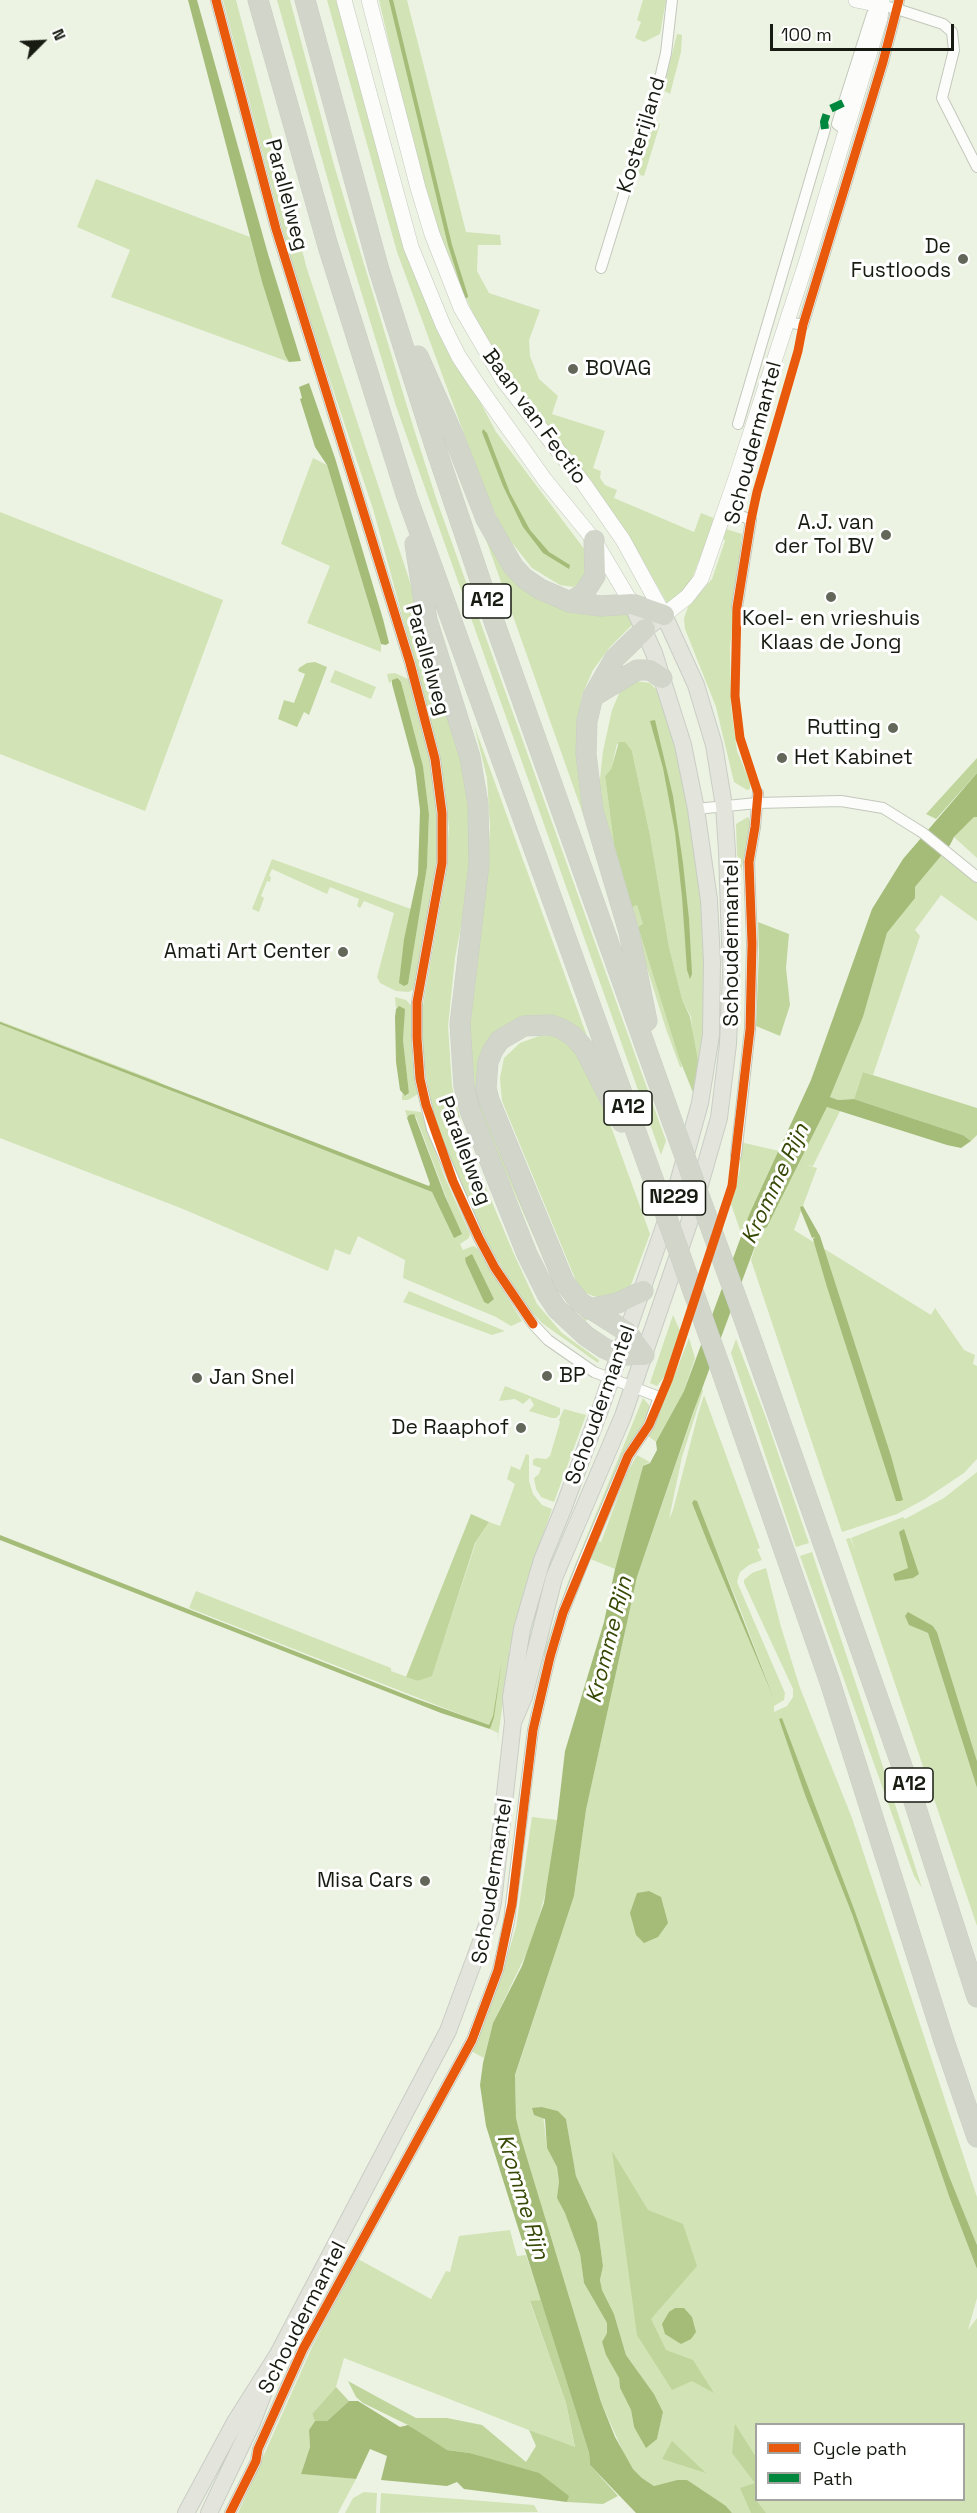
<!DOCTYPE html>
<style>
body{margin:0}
#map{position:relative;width:977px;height:2513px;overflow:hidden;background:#ecf3e3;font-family:"Space Grotesk",sans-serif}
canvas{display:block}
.legend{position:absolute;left:755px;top:2423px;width:210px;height:78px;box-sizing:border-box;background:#fff;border:2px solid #a2a4a0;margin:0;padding:8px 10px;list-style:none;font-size:18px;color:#171b11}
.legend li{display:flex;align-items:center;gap:12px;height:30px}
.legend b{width:30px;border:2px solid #a2a4a0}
.north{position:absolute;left:12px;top:12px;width:60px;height:60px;-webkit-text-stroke:4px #fff;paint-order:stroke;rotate:66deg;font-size:16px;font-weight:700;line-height:24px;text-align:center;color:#171b11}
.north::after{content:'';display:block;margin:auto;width:21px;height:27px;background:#171b11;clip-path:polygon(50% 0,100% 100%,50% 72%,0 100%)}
.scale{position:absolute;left:770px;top:24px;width:184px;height:27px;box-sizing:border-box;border:3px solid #171b11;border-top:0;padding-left:8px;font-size:18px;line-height:21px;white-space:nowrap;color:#171b11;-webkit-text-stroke:4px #fff;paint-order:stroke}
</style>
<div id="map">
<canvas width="977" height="2513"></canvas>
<ul class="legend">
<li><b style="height:8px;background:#e8590c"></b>Cycle path</li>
<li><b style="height:8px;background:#00873e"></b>Path</li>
</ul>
<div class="north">N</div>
<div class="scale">100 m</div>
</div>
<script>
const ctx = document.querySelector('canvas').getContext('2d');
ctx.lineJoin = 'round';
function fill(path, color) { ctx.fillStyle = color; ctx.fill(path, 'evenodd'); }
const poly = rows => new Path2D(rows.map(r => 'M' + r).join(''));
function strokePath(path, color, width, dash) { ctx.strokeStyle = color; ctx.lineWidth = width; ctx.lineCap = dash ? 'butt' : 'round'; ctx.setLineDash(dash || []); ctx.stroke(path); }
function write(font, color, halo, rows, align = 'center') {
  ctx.font = font + ' "Space Grotesk",sans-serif'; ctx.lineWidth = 6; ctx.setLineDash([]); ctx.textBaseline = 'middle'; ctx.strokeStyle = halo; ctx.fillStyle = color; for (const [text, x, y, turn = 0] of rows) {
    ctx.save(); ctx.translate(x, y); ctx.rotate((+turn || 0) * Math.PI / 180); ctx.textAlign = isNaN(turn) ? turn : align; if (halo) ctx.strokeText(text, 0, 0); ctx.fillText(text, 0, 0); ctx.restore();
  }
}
const green = poly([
 [223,0,236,0,307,269,430,643,461,746,473,827,469,883,455,958,448,1026,452,1086,466,1140,513,1252,537,1304,562,1333,592,1355,599,1360,598,1363,542,1323,523,1303,480,1230,442,1142,432,1110,421,1046,422,1011,445,880,449,827,440,754,373,509,294,273],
 [277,0,290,0,334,165,413,426,437,501,666,1141,661,1155,396,406,338,216],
 [327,0,339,0,442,329,496,432,585,550,587,570,579,583,574,587,560,585,532,568,505,534,488,499,397,252],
 [379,0,407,0,466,232,500,235,501,245,478,245,477,271,489,293,540,310,529,340,530,356,539,379,558,396,552,414,605,431,593,468,601,471,600,478,605,485,617,490,614,498,694,532,701,513,716,519,692,578,683,591,667,603,628,534,516,388,477,323,444,247,420,176],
 [643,0,666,0,660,34,644,42,635,38,641,22,637,20],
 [677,34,682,35,681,52,670,94,663,90],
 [655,123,660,124,644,176,640,175,638,169,652,126],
 [96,179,250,237,262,282,289,362,111,297,130,250,77,227],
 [313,458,327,465,381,644,381,652,307,623,330,566,281,544],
 [0,512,223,600,145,811,0,754],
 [723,528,742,534,730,647,731,707,737,751,750,782,750,789,747,790,734,782,716,707,685,629,684,618,688,607,712,579,725,541,721,534],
 [484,534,503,563,619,613,630,615,634,623,610,647,593,670,582,695,577,724,577,757,612,896],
 [335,670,376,687,371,699,330,682],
 [395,673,410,680,428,747,436,795,438,846,436,873,414,989,409,992,396,991,380,983,377,977,394,913,364,901,360,908,357,906,359,899,330,887,327,894,272,869,269,876,271,877,270,882,267,881,261,896,264,898,259,912,252,909,272,859,411,909,404,940,400,984,407,984,427,867,429,814,423,766,401,682,399,678,389,683,387,674],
 [636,681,650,683,659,692,669,719,686,795,700,889,704,949,704,1027,697,1082,691,1017,682,999,669,947,650,835,632,751,617,744,611,769,605,776,614,845,632,906,637,905,644,925,638,927,682,1067,680,1067,666,1029,601,821,599,788,603,751,612,710,621,689],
 [474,725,587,1036,572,1025,526,1018,479,1081,591,1317,586,1321,567,1303,551,1276,475,1103,465,1026,486,885,490,827,487,778],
 [748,817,751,822,741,872,737,854,736,824],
 [974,817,977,817,977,858,954,837],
 [941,855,977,883,977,921,941,895,915,930,920,936,873,1075,863,1072,854,1099,838,1100,830,1097,863,1017,887,933,900,917,915,887],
 [395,997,406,1000,412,1006,412,1055,418,1094,408,1100,402,1100,402,1094,406,1096,409,1093,403,1040,404,1008,397,1007,396,1009],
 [0,1021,157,1081,177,1093,432,1192,447,1221,451,1210,416,1117,407,1117,405,1110,421,1112,443,1173,470,1234,469,1238,460,1244,463,1250,473,1246,477,1248,522,1321,511,1326,496,1317,403,1278,405,1260,358,1236,350,1255,335,1249,328,1271,183,1209,0,1138],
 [471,1255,472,1255,494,1299,484,1302,466,1263],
 [539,1036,552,1036,562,1040,580,1056,600,1096,650,1234,631,1285,625,1292,602,1298,593,1296,586,1293,576,1281,502,1101,500,1078,504,1058,520,1043],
 [827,1107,840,1111,813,1166,807,1165,817,1168,794,1230,931,1315,935,1308,964,1350,975,1355,973,1364,977,1366,977,1459,964,1473,925,1499,897,1514,842,1532,751,1260,761,1230,767,1227],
 [740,1142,779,1151,742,1236,731,1204,740,1169],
 [409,1291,505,1331,492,1335,403,1302],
 [673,1315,681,1333,665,1376,657,1386,650,1383],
 [689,1338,695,1358,684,1391,656,1442,647,1435,667,1394],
 [736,1339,766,1418,809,1543,796,1547,731,1353],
 [505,1386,560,1408,560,1414,556,1418,552,1418,529,1411,534,1405,530,1398,523,1404,515,1399,499,1401],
 [702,1388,703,1391,682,1457,669,1519,673,1510,698,1414,704,1395,760,1548,757,1549,762,1560,749,1565,740,1572,737,1582,785,1693,784,1700,774,1706,774,1712,787,1706,793,1697,793,1689,744,1583,744,1580,752,1573,766,1568,781,1627,800,1688,852,1818,977,2197,977,2245,949,2176,780,1718,805,1795,852,1914,950,2199,977,2269,977,2298,968,2330,977,2318,977,2513,732,2513,726,2506,677,2480,654,2486,642,2478,633,2469,624,2454,601,2402,521,2138,516,2118,515,2076,574,1896,586,1810,637,1577],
 [695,1500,739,1606,774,1699,707,1541,692,1503],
 [542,2107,558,2111,566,2119,576,2176,597,2222,603,2266,600,2280,602,2290,614,2314,626,2355,654,2394,663,2412,657,2439,634,2428,631,2410,620,2388,619,2378,606,2354,602,2342,607,2333,607,2323,584,2283,580,2254,565,2212,558,2198,559,2182,557,2167,547,2148],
 [756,2424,964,2424,964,2500,756,2500],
 [643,1398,649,1405,649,1413,545,1656,543,1655,568,1582],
 [564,1409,586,1415,554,1502,541,1497,536,1489,534,1478,539,1474,541,1468,533,1465,533,1460,536,1458,546,1459,550,1456,560,1422,559,1420],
 [526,1454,529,1455,529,1481,533,1494,542,1505,552,1509,524,1590,509,1652,510,1653,497,1744,498,1733,490,1729,493,1718,489,1725,485,1724,189,1608,196,1591,391,1668,391,1671,418,1681,432,1675,476,1542,489,1522,500,1526,515,1484,507,1479,511,1466,520,1470],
 [637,1455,650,1462,643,1466,615,1569,588,1558,598,1541,601,1542,626,1475],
 [977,1472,977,1761,937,1632,933,1626,910,1625,928,1633,977,1788,977,1926,846,1539,850,1538,855,1549,851,1538,903,1517,905,1519,944,1498],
 [812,1552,864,1708,922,1888,914,1876,800,1556],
 [532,1817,557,1820,549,1880,532,1942,493,2023,484,2058,469,2050,503,1971,516,1927],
 [510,2230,517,2256,526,2255,541,2300,530,2302,566,2403,575,2448,344,2358,336,2387,312,2414,315,2421,309,2430,310,2447,301,2474,356,2479,338,2513,238,2513,313,2345,358,2259,431,2299,446,2271,450,2272,459,2236],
 [364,2492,377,2493,376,2513,345,2513,353,2498],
 [381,2493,534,2505,538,2512,380,2513]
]);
const forest = poly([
 [315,662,327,667,309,715,304,712,297,727,278,719,284,700,294,703,305,674,298,671,299,668,307,663],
 [619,742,625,742,632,751,650,835,669,947,682,999,690,1017,698,1061,697,1082,694,1095,679,1058,638,927,643,924,637,905,632,907,614,845,605,776,611,769],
 [977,758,977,773,936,819,926,814],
 [758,922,789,934,786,968,790,1005,780,1036,756,1026,759,953],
 [863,1072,977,1108,977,1135,971,1141,963,1135,854,1099],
 [471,1514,489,1522,475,1543,432,1676,418,1681,406,1677],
 [612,2151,648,2210,683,2224,697,2266,651,2319,666,2350,693,2360,714,2393,692,2381,672,2390,637,2335],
 [541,2300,589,2453,590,2465,618,2496,603,2504,567,2502,568,2496,492,2460,470,2453,447,2450,435,2444,408,2425,363,2403,356,2397,348,2381,416,2418,447,2418,482,2425,526,2462,536,2446,529,2430,575,2447,566,2403,530,2301],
 [336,2387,349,2401,327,2421,315,2421,312,2414],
 [735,2424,756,2457,756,2500,766,2513,751,2513,740,2488,755,2483,732,2453],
 [672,2441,706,2473,662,2459]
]);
const water = poly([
 [188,0,197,0,268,254,301,361,289,362,285,355,262,282],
 [309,383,335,458,383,619,389,643,386,645,381,644,327,465,315,447,300,399,302,398,299,387],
 [483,429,487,433,510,493,530,530,549,552,570,565,569,569,543,553,523,527,503,486,482,432],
 [398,678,401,682,423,766,429,814,427,867,408,984,404,986,399,983,404,939,418,874,420,810,415,769,392,684,392,680],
 [655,720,673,796,683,863,689,919,692,974,690,979,687,970,682,897,675,832,663,768,650,721],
 [977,773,977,817,974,817,954,837,950,845,915,887,915,898,887,933,863,1017,830,1097,838,1100,854,1099,963,1135,971,1141,961,1148,947,1145,827,1107,767,1227,761,1230,693,1413,637,1577,586,1810,574,1896,515,2075,516,2118,521,2138,601,2402,615,2437,633,2469,642,2478,654,2486,677,2480,687,2480,726,2506,732,2513,636,2513,590,2465,589,2453,486,2126,480,2085,483,2063,493,2023,522,1966,544,1903,557,1820,565,1751,604,1622,615,1569,643,1466,650,1463,657,1450,656,1442,684,1391,749,1215,811,1080,872,909,903,859],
 [399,1006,405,1009,403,1040,409,1093,405,1096,400,1090,396,1062,395,1017,396,1009],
 [0,1022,429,1186,430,1184,407,1118,409,1115,414,1114,445,1196,462,1234,454,1238,432,1192,0,1024],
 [803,1206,820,1236,891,1456,903,1500,900,1501,896,1501,827,1287,813,1239,815,1237,812,1238,801,1211,800,1207],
 [472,1254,494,1299,488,1304,484,1302,466,1263,465,1258],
 [694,1500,697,1501,774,1699,707,1541,692,1503],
 [904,1529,919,1574,913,1578,895,1581,893,1574,908,1568,899,1532],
 [0,1535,414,1698,489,1725,493,1716,502,1660,494,1717,490,1729,441,1713,0,1540],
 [908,1612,933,1626,937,1632,977,1761,977,1788,928,1633,909,1625,905,1616],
 [782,1718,854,1909,949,2176,977,2245,977,2269,950,2199,852,1914,805,1795,779,1719],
 [649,1891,661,1897,668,1923,658,1937,644,1943,636,1935,630,1913,637,1893],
 [542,2107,558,2111,566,2119,576,2176,597,2222,603,2266,600,2280,602,2290,614,2314,626,2355,654,2394,663,2412,657,2439,646,2448,634,2427,631,2410,620,2388,619,2378,606,2355,602,2342,607,2333,607,2323,584,2283,580,2254,565,2213,557,2198,559,2182,557,2167,547,2148,545,2119,534,2115,532,2108],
 [675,2308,684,2308,692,2317,696,2332,691,2339,681,2344,665,2334,662,2324,669,2312],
 [349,2401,358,2401,400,2427,408,2425,447,2450,470,2453,539,2473,569,2496,567,2502,464,2489,457,2482,447,2486,381,2480,387,2456,370,2449,356,2479,301,2474,310,2447,309,2430,315,2421,327,2421]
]);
const stream = poly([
 [391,0,450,245,466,296]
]);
const street = poly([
 [216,0,276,229,410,663,435,759,442,813,442,863,417,1002,417,1038,420,1079,432,1129,479,1238,495,1268,533,1324,548,1340,594,1372,659,1397,649,1425,628,1456,584,1560,563,1613,550,1657,533,1730,509,1921,498,1970,472,2040,303,2349,258,2449,256,2461,230,2513],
 [845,130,837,124,872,14,881,5,900,10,943,24,952,32,954,50,942,98,977,167],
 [601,268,661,74,666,53,672,0],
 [788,322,803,325,883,62,899,0],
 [738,424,825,129],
 [725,509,751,520,737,607],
 [696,809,757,803,841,801,883,808,923,833,977,877],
 [736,1155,750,1029,752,944,749,862,755,827,758,793]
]);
const secondary = poly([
 [344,0,411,247,443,325,459,357,477,384,545,480,594,540,632,604],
 [369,0,418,188,432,234,461,308,503,380,584,484,623,540,664,615,687,597,701,579,736,478,807,260,880,18,882,0],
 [856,0,881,5]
]);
const primary = poly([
 [514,1720,524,1697,554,1578,623,1416,689,1223,719,1118,728,1044,731,973,727,851,724,806,714,745,696,685,664,615,645,629],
 [186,2513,235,2422,278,2354,448,2031,490,1917,493,1902,513,1722,511,1697,522,1629,542,1560,563,1509,601,1407,673,1201,700,1103,711,1035,712,962,709,900,696,809,683,745,654,653,632,604],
 [209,2513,252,2423,265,2389]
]);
const highway = poly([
 [258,0,328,246,407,497,653,1179],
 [305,0,379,270,435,446,496,627,672,1121],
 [418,356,454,437,486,519,513,566,524,578,540,589,570,602,601,606,632,604,664,615],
 [415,544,427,620,470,757,478,804,479,864,460,1024,464,1086,470,1111,527,1254,547,1294,557,1309,586,1336,604,1348,619,1355,644,1355],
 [570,602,584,593,595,576,594,540],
 [645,629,615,658,593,696,587,721,586,754,593,811,629,932,647,1021],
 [594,696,637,670,650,670,662,678],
 [622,1122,584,1048,573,1036,562,1029,551,1025,524,1026,500,1040,493,1050,488,1062,486,1088,489,1100,564,1282,580,1302,627,1332,644,1355],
 [589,1309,618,1303,643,1291],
 [744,1319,910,1789,977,1997],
 [723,1375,830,1682,944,2041,977,2137]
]);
const highwayBridge = poly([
 [672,1121,744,1319],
 [653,1179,723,1375]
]);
const quiet = poly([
 [825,129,824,122,828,110,843,103]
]);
const cycleway = poly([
 [216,0,276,229,410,663,435,759,442,813,442,863,417,1002,417,1038,420,1079,426,1105,453,1181,479,1238,495,1268,533,1324],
 [230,2513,256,2461,258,2449,303,2349,472,2040,498,1970,512,1904,533,1730,550,1657,563,1613,628,1456,649,1425,668,1380,732,1186,750,1029,752,944,749,862,755,827,758,793,740,738,735,696,737,607,751,520,757,492,798,351,803,325,883,62,899,0]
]);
const markers = [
 [963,259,6,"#62675a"],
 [573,369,6,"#62675a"],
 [886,535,6,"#62675a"],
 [831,597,6,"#62675a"],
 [893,728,6,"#62675a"],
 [782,758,6,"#62675a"],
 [343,952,6,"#62675a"],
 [547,1376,6,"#62675a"],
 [197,1378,6,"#62675a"],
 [521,1428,6,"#62675a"],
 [425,1881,6,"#62675a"]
];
const shields = [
 [487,601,48],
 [628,1108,48],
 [674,1198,63],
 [909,1785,48]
];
const shieldNames = [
 ["A12",487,601],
 ["A12",628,1108],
 ["N229",674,1198],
 ["A12",909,1785]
];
const streetNames = [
 ["Kosterijland",642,135,-73],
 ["Parallelweg",286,195,75],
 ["Baan van Fectio",534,417,54],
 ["Schoudermantel",754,443,-75],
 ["Parallelweg",427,660,74],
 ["Schoudermantel",732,943,-90],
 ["Parallelweg",464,1151,69],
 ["Schoudermantel",601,1405,-70],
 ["Schoudermantel",493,1881,-81],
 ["Schoudermantel",303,2318,-63]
];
const poiNames = [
 ["De",951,247],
 ["Fustloods",951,271],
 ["BOVAG",585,369,"left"],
 ["A.J. van",874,523],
 ["der Tol BV",874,547],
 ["Koel- en vrieshuis",831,619,"center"],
 ["Klaas de Jong",831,643,"center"],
 ["Rutting",881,728],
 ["Het Kabinet",794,758,"left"],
 ["Amati Art Center",331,952],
 ["BP",559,1376,"left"],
 ["Jan Snel",209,1378,"left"],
 ["De Raaphof",509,1428],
 ["Misa Cars",413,1881]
];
const waterNames = [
 ["Kromme Rijn",776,1184,-65],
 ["Kromme Rijn",610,1640,-76],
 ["Kromme Rijn",522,2197,73]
];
fill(green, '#d2e3b6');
fill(forest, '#c0d59c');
fill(water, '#a5bc79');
strokePath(stream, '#a5bc79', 4);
strokePath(street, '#c2c8bb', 12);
strokePath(secondary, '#c2c8bb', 16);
strokePath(primary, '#c9cdc5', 18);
strokePath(highway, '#c9cdc5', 21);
strokePath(street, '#fcfdfb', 10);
strokePath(secondary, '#fcfdfb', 15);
strokePath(primary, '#e3e5dd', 16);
strokePath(highway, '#d2d6ca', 20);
strokePath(highwayBridge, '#c9cdc5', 21, []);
strokePath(highwayBridge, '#d2d6ca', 20);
strokePath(quiet, '#00873e', 8, [15, 8]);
strokePath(cycleway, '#e8590c', 9);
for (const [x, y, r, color] of markers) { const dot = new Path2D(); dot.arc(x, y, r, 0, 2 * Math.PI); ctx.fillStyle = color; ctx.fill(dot); strokePath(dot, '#fff', 2); }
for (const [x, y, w] of shields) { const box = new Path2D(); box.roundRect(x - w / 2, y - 17, w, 34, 4.5); ctx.fillStyle = '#fff'; ctx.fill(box); strokePath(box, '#171b11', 1.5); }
write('bold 20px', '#171b11', null, shieldNames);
write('21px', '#171b11', '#fff', streetNames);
write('21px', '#171b11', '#fff', poiNames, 'right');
write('italic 22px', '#364904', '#fff', waterNames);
</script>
